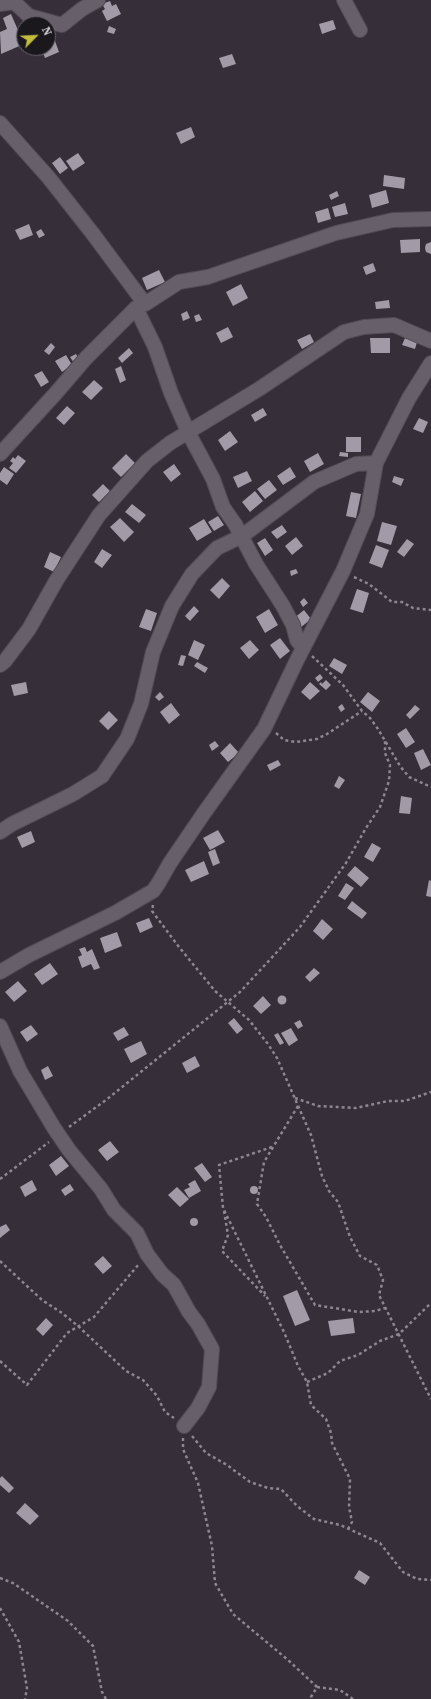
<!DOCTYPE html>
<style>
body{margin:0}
#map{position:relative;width:431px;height:1699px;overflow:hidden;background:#362e39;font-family:"Source Serif 4",serif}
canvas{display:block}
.north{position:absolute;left:16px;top:16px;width:40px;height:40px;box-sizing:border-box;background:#1b181d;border:1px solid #676369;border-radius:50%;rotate:66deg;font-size:11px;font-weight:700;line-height:16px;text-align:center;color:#d8d4da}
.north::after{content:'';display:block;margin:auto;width:14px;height:18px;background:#c3bd3e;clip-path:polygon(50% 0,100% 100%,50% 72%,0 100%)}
</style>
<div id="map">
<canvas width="431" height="1699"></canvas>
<div class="north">N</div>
</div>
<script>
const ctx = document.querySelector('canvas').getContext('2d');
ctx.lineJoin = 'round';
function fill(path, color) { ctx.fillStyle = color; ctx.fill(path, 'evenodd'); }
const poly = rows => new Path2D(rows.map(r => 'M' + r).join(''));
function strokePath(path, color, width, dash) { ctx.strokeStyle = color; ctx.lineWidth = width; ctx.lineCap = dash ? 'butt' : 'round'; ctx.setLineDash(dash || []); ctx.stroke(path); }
const building = poly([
 [110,1,112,6,116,4,121,14,107,21,102,11,105,9,102,4],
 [11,14,24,44,1,54,0,32,7,29,3,18],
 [333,20,336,29,322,34,319,24],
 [109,26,116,29,114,34,107,32],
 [48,31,52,41,48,43],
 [55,41,59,52,45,58,41,48,48,48,48,44],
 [232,54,236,64,223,68,219,58],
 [191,127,195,137,181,144,176,133],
 [78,153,85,163,73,171,66,161],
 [60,157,68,168,60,174,52,163],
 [384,175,405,178,404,189,383,186],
 [386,190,389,203,372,208,369,195],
 [337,191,339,196,331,200,329,195],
 [345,203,348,214,335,217,332,207],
 [328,208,331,219,318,223,315,212],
 [29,224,33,235,20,240,15,230],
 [41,229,45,235,39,238,36,232],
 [420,239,420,252,401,253,400,240],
 [431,242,431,254,426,252,425,248,426,244],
 [373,263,376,271,366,275,363,267],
 [159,270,165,282,147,290,142,278],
 [241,284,248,298,233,306,226,292],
 [389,300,390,308,376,309,375,302],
 [187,311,190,318,183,321,181,314],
 [199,314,202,320,196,322,194,316],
 [228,327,233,337,221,343,216,333],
 [310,334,314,342,302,349,297,340],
 [370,338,390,338,390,353,371,353],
 [405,338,417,342,415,349,402,345],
 [51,343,55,347,49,355,44,351],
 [129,348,133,353,122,363,118,358],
 [76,354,79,359,74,363,70,357],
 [66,355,72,365,62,372,55,361],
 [121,366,126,380,120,383,115,369],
 [42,371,49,382,41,387,34,375],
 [94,380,103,388,91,400,82,392],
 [67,406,75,413,64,425,56,418],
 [263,408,267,415,255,422,251,415],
 [419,418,428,422,423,433,413,429],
 [230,431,238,442,225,451,218,440],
 [346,437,361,437,361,452,346,452],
 [340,452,348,453,348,457,339,456],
 [318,453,324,464,310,472,304,461],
 [126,454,135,463,121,477,112,468],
 [18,455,26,461,16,473,9,468,13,463,10,461,13,457,15,459],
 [174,464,181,474,171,482,163,472],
 [4,467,14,474,7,485,0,480,0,473],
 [290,467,296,477,283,485,277,476],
 [247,471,252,481,238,488,233,477],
 [394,476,404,479,401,486,392,482],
 [269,480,277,490,265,499,257,489],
 [103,484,110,491,99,502,92,495],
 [255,491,263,501,250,512,242,502],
 [351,492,361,494,356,518,346,516],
 [132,504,146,515,139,523,125,512],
 [218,516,224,525,214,531,208,522],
 [120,518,134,532,124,542,110,527],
 [204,519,212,532,197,541,189,528],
 [382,522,397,526,391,545,377,541],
 [282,525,287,532,277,539,271,532],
 [296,537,303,546,292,555,285,546],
 [265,538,273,550,265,556,257,543],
 [407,539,414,544,404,557,397,552],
 [376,545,389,550,382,568,369,563],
 [102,549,112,555,102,568,94,562],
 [50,552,61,557,54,572,44,567],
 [296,569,298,573,291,576,290,571],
 [222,578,230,586,219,599,210,590],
 [357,589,369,593,363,613,350,609],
 [304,598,308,603,303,607,300,602],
 [194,606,199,611,190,621,185,616],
 [146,609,157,613,151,631,139,627],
 [269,609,278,625,265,633,256,617],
 [304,610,311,619,300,628,293,619],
 [280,638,290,651,280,659,270,645],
 [194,640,205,645,198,660,188,655],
 [250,640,259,650,249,659,240,648],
 [181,655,186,656,183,666,178,665],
 [334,658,347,665,342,674,329,666],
 [197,662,208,668,205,673,194,666],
 [320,674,323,678,318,682,315,678],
 [326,680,331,685,326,690,319,684,321,682,322,684],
 [26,682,28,693,14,696,11,685],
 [310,682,320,691,310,700,301,692],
 [160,692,164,697,159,701,155,697],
 [368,692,380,701,372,712,360,702],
 [171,703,180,715,169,724,160,712],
 [342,704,345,709,341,712,338,707],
 [415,705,420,709,410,719,406,715],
 [109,711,118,720,108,730,99,721],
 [406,728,415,742,406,748,397,734],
 [215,741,219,746,212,751,209,745],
 [230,743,239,753,228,762,220,753],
 [423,749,431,765,421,770,414,753],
 [278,760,281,765,270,771,267,765],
 [339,776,345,780,339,789,334,786],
 [401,796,412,798,410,814,399,813],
 [218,830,225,842,210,850,203,838],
 [31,831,35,842,22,848,17,837],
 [372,843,381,848,373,862,364,857],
 [215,849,220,863,213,866,208,852],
 [204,861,209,874,191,882,185,870],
 [355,866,369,878,361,887,347,875],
 [429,880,431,881,431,897,426,896],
 [346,883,354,888,345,900,338,896],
 [352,901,367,913,362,919,347,908],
 [149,918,153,927,140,933,136,923],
 [322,919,333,929,323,940,313,931],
 [117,932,122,946,105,953,100,938],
 [85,947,87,952,92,949,100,968,94,970,91,964,82,968,78,957,82,955,79,949],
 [50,963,58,974,42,985,34,974],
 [314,968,320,973,310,982,305,977],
 [18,981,27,991,14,1002,5,992],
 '277.5 1000a4.5 4.5 0 1 1 9 0a4.5 4.5 0 1 1-9 0Z',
 [263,996,271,1005,261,1014,253,1006],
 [234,1018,243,1029,237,1034,228,1023],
 [300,1020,303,1026,298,1029,294,1023],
 [31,1025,38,1034,27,1042,20,1032],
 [124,1027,129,1035,118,1041,113,1033],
 [291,1028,298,1040,289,1046,281,1033],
 [278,1033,284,1043,280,1045,274,1035],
 [141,1041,147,1054,131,1063,124,1049],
 [195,1056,200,1066,187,1073,182,1063],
 [48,1066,53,1076,45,1080,41,1070],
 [110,1141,119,1152,107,1161,98,1150],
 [61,1156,69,1166,56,1176,49,1165],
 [202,1163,212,1177,205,1182,194,1168],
 [32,1180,37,1190,25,1197,20,1187],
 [195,1180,201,1191,189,1198,184,1190,190,1187,188,1184],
 [70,1184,74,1190,65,1196,61,1190],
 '250 1190a4 4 0 1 1 8 0a4 4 0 1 1-8 0Z',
 [177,1187,189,1199,180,1207,168,1195],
 '190 1222a4 4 0 1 1 8 0a4 4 0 1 1-8 0Z',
 [6,1224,10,1230,0,1238,0,1227],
 [103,1256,112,1266,103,1274,94,1264],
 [297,1290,310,1320,295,1326,283,1296],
 [46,1318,53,1325,43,1336,36,1329],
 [353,1318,355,1333,331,1336,328,1321],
 [2,1476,14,1488,9,1493,0,1485,0,1478],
 [25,1503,39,1516,30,1525,16,1513],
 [359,1570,370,1577,365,1585,354,1578]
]);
const path = poly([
 [354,577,369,584,392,602,402,602,413,608,431,610],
 [312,656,343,685,362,711,370,718,378,729,400,766,409,777,431,787],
 [276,733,284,740,296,742,317,739,327,734,362,711],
 [153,905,152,911,179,947,215,991,249,1020,268,1044,277,1058,311,1135,322,1176,329,1191,338,1202,350,1237,360,1256,377,1265,383,1280,379,1295,431,1399],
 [295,1098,318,1106,356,1108,388,1101,405,1101,431,1092],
 [298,1106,264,1162,257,1204,266,1217,280,1245,315,1305,359,1312,375,1311,385,1308],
 [69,1127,106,1100,240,992,300,927,346,863,366,828,380,807,389,781,390,765,385,753,385,741],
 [272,1147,219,1165,223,1208,284,1332,298,1366,307,1382,311,1405,326,1419,331,1433,332,1443,350,1479,349,1507,352,1522,348,1529],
 [0,1179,49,1142],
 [224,1211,228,1235,222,1251,265,1296],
 [0,1261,42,1300,62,1313,78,1326,126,1371,143,1380,157,1396,165,1412,174,1418],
 [0,1361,27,1385,67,1333,94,1317,139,1264],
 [307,1382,328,1373,340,1361,358,1355,380,1341,399,1334,431,1303],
 [192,1436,206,1453,227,1465,250,1482,268,1488,281,1489,297,1506,314,1519,340,1525,380,1543,403,1572,417,1579,431,1580],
 [183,1438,183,1449,198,1483,212,1546,215,1583,233,1614,288,1660,317,1687,311,1697,312,1699],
 [0,1578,13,1583,68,1621,93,1646,102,1692,106,1699],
 [0,1608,19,1642,27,1688,25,1699],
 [317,1687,340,1690,353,1699]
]);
const minor = poly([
 [344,0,360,30],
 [0,4,14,2,29,16,62,25,82,9,98,0],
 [0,123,49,178,93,234,145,304,179,282,208,277,336,233,393,220,431,219],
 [136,308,155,347,171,393,189,434,213,479,223,507,235,524,256,564,283,606,293,625,297,640,303,648],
 [0,454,56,393,86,358,136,308,144,304],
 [0,665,5,661,29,629,56,581,99,515,147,461,170,443,259,389,344,332,364,327,394,325,431,341],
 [0,832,12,824,73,794,102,776,127,739,141,704,153,652,172,606,192,574,217,548,242,536,314,482,356,464,376,463],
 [0,972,29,955,115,913,153,891,158,884,170,863,204,813,264,729,297,660,343,571,367,514,376,463,409,398,431,363],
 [0,1026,20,1071,54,1128,69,1150,101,1189,114,1210,137,1233,147,1254,162,1274,174,1285,189,1312,198,1324,212,1349,209,1387,198,1408,184,1426]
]);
fill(building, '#a39aa7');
strokePath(minor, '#514c54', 16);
strokePath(path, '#8d8790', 2.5, [3, 3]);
strokePath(minor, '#675f6a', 14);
</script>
